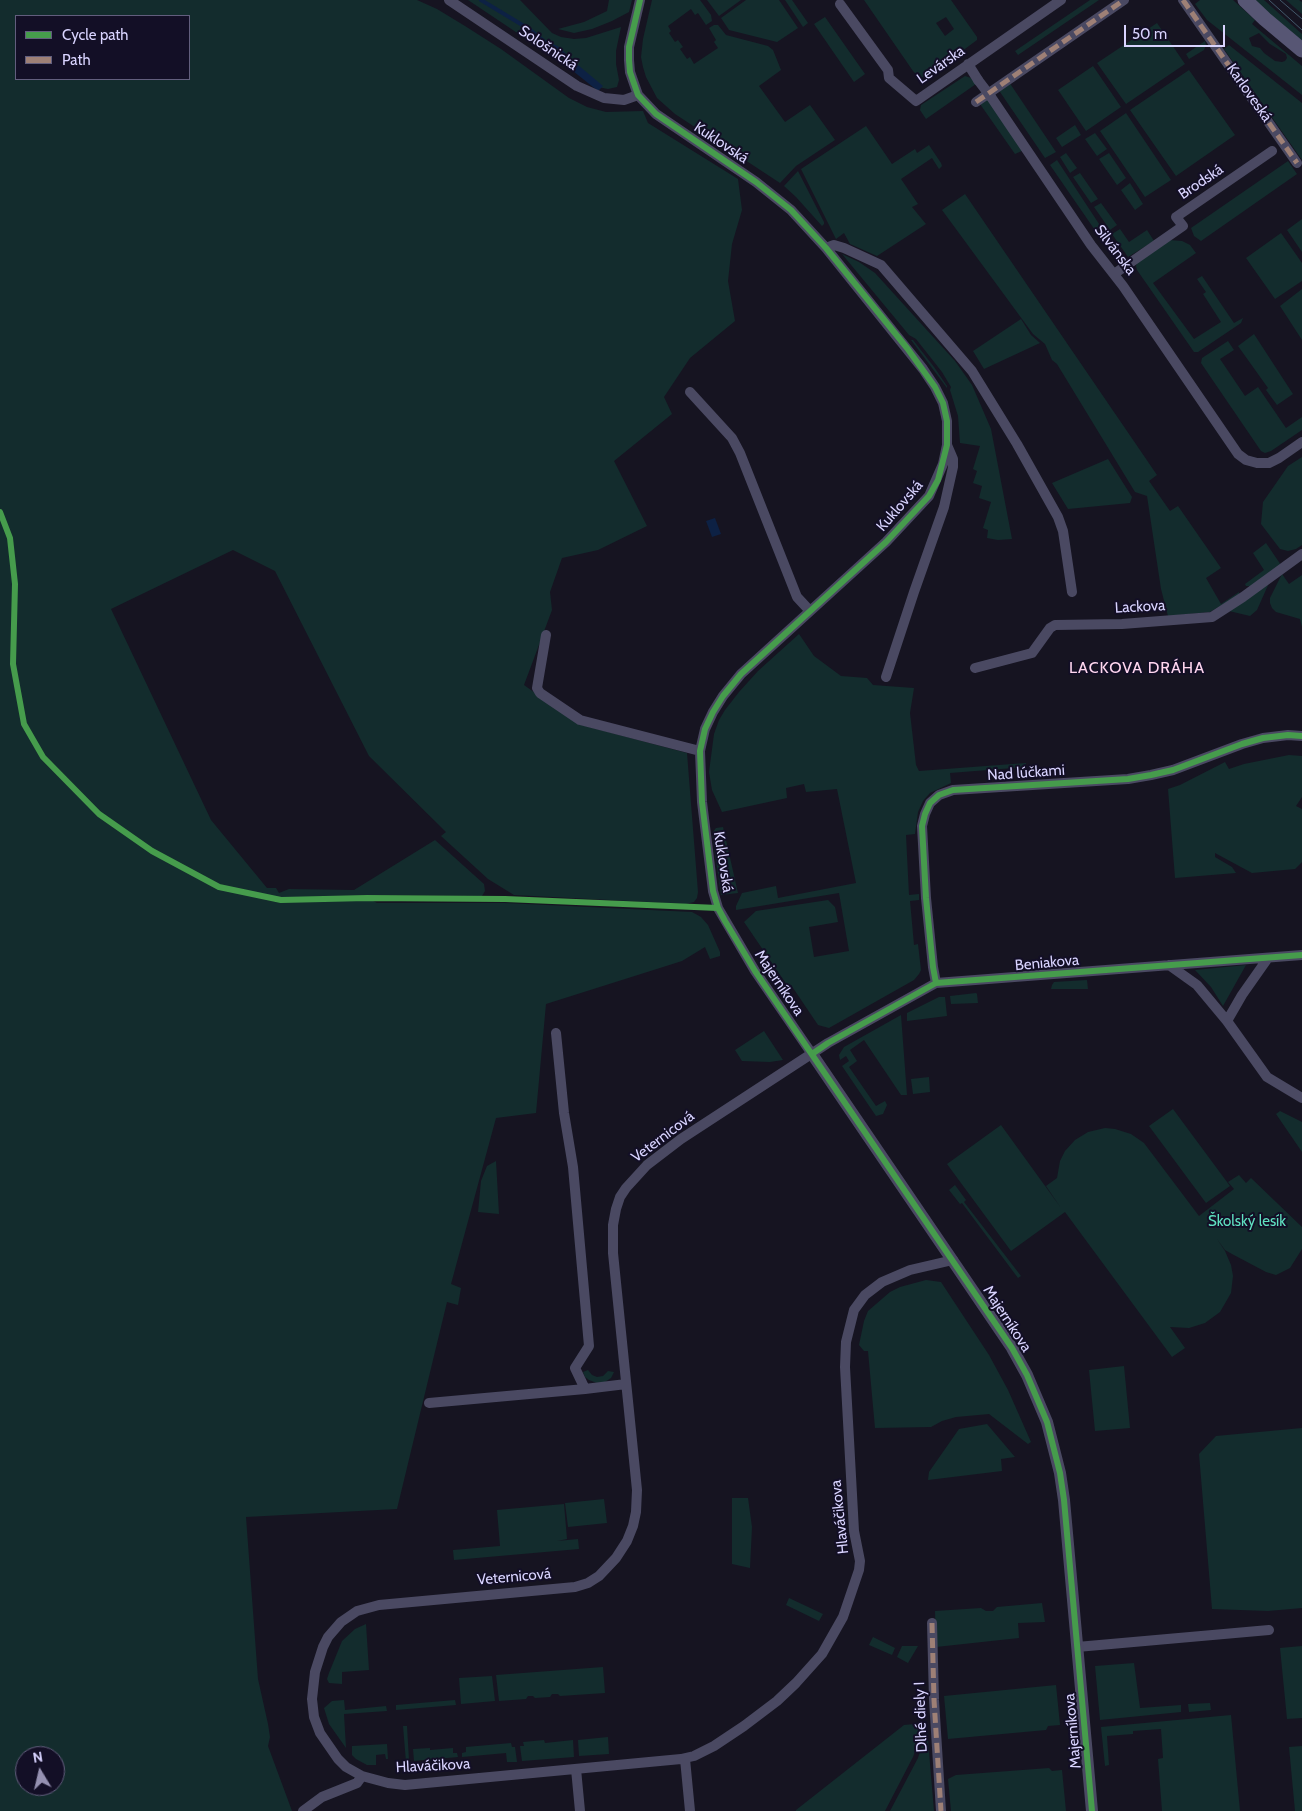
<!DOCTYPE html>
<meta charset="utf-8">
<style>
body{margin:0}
#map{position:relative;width:1302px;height:1811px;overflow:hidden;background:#161421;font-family:Cabin,sans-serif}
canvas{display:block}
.legend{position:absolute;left:15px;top:15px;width:175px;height:65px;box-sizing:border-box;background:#130f26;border:1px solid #625e7d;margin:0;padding:6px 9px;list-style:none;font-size:15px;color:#d9d4ff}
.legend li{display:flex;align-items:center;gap:10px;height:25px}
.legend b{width:25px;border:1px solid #625e7d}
.north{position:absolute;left:15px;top:1746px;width:50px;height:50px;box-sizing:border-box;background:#130f26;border:1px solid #625e7d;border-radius:50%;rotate:351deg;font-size:14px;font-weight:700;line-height:20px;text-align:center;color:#d9d4ff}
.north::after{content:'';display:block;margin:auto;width:18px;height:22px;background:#9591b1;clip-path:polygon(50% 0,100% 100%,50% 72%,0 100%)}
.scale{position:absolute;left:1124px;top:25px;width:101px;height:22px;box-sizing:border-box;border:2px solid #d9d4ff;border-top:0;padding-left:6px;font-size:15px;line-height:18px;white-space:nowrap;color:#d9d4ff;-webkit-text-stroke:4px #130f26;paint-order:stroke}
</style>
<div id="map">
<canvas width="1302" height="1811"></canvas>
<ul class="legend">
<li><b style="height:6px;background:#469c4c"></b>Cycle path</li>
<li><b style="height:6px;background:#9e8076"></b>Path</li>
</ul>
<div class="north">N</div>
<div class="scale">50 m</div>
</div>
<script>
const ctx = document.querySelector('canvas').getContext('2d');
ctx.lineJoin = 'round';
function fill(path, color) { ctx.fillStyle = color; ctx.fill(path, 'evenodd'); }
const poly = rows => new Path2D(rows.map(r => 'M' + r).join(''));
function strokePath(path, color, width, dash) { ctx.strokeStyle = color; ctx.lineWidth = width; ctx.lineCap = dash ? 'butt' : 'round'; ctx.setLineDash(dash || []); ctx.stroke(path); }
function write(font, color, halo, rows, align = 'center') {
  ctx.font = font + ' Cabin,sans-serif'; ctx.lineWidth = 4; ctx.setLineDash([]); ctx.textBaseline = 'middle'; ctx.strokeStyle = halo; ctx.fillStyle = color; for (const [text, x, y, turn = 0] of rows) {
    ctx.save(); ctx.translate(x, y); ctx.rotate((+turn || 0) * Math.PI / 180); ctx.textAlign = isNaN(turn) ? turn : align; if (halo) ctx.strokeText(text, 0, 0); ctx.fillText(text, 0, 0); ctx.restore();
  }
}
const green = poly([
 [0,0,417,0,437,9,465,26,501,49,569,98,587,107,606,112,643,111,648,123,738,179,742,210,732,244,728,281,735,321,690,358,664,397,672,414,614,461,647,526,598,550,562,558,550,592,552,610,524,685,578,724,687,753,698,892,697,898,694,902,686,904,514,895,488,879,441,836,446,832,369,756,275,571,233,550,111,609,211,820,267,888,276,888,279,893,289,889,354,890,435,840,484,884,485,891,482,896,362,895,377,903,505,903,692,912,701,917,708,925,720,952,720,956,710,959,705,947,682,961,546,1004,536,1113,496,1118,451,1284,461,1288,458,1305,447,1302,397,1509,246,1517,258,1679,268,1724,270,1737,268,1746,292,1811,0,1811],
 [16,16,189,16,189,79,16,79],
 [25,1756,55,1756,55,1786,25,1786],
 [468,0,520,0,552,33,561,37,574,39,586,38,621,27,616,51,616,64,619,80,617,87,608,89,598,87],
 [609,0,632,0,629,12,612,21,592,29,574,33,558,29,584,22,607,11],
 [652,0,700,0,711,15,712,21,706,25,698,13,695,15,691,9,668,26,671,31,669,33,675,42,678,40,683,47,680,49,687,59,690,57,694,64,718,48,714,42,716,40,709,28,714,25,718,25,726,35,768,46,773,50,781,70,759,86,785,122,810,105,835,140,796,166,780,183,675,114,657,98,646,77,643,67,641,57,643,39],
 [707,0,741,0,719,16],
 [746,0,779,0,798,28,777,42,729,30,721,18],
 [785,0,792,0,808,23,803,27],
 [864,0,951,0,977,37,977,40,927,77,919,77,913,71],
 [946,17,954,29,945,36,936,23],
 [1090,0,1099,0,1018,55,1015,51],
 [1200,0,1233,0,1255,20,1252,24,1302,66,1302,95,1207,20,1195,4],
 [1259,33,1270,44,1286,54,1287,58,1285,61,1282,62,1275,61,1264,53,1260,48,1252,46,1249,38],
 [1254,0,1264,0,1302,34,1302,41],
 [1286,0,1299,0,1302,2,1302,14],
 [825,17,865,74,854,82,814,24],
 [1157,23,1185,64,1126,104,1097,63],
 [1205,41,1206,45,1204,50,1189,59,1186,54],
 [1229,45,1302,103,1302,160,1224,49],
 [1093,66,1121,107,1086,131,1058,90],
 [1189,70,1235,135,1176,176,1130,110],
 [965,76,971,78,976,84,926,119,920,110,921,105],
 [1009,82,1056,152,1045,158,998,89],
 [987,98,1024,150,1015,154,980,104],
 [1126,113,1171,180,1145,197,1100,131],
 [1075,125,1081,135,1062,147,1056,138],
 [866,126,892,164,915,149,917,153,929,145,941,163,942,166,939,169,932,158,901,179,918,204,912,207,926,224,877,256,850,244,844,233,836,239,801,169],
 [1095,133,1107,149,1097,156,1085,139],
 [1066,153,1077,168,1070,173,1060,157],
 [1109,153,1126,178,1117,185,1099,159],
 [1057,160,1105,233,1099,236,1050,165],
 [1288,161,1297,174,1201,241,1194,236,1191,228],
 [798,171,824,222,824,224,822,226,796,197,784,186],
 [1080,173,1098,199,1091,203,1073,177],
 [1130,183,1143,204,1135,210,1121,190],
 [965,194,1157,475,1149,481,1170,511,1178,506,1221,568,1206,578,1221,604,1239,592,1239,595,1210,612,1168,616,1161,589,1147,496,1135,492,1057,364,1052,360,1045,344,1033,334,942,210],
 [1101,203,1117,225,1110,230,1094,207],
 [1302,219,1302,252,1287,230],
 [1120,229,1129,242,1147,230,1154,241,1128,257,1112,234],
 [1281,233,1302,263,1302,281,1275,299,1246,258],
 [1108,238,1117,253,1115,254,1109,249,1103,242],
 [1169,240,1182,241,1190,245,1196,253,1153,283,1194,339,1221,322,1203,294,1206,292,1197,279,1202,276,1234,323,1243,318,1241,323,1198,352,1194,352,1137,270,1136,266,1137,262],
 [842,254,859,262,875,273,955,361,972,385,991,429,1012,539,998,540,987,538,988,530,983,528,991,502,979,498,982,486,973,483,977,471,973,469,980,446,960,443,958,416,950,390,951,387,942,372,916,339,909,335],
 [1302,289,1302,340,1280,306],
 [1021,319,1031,335,1040,343,984,369,973,351],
 [1254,334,1293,394,1277,405,1266,390,1268,388,1238,346],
 [911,340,913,340,934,367,947,386,947,388],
 [1228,341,1234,350,1220,359,1245,396,1258,387,1286,428,1302,417,1302,430,1271,451,1265,453,1261,451,1201,363,1202,358],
 [1302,457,1302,545,1296,549,1288,551,1280,549,1261,524,1263,502,1288,466],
 [1108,459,1132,497,1130,503,1068,509,1052,483],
 [1266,543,1281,565,1252,586,1246,586,1245,584,1264,570,1253,553],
 [1282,574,1289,584,1302,575,1302,627,1300,619,1276,612,1272,608,1270,603,1270,598],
 [1269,583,1257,610,1250,616,1229,611],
 [799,634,814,656,841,676,867,678,873,685,914,688,910,713,916,765,919,771,1026,763,1026,767,950,773,951,783,930,793,923,801,918,812,915,834,906,835,909,895,919,894,919,900,910,901,914,945,918,944,921,970,919,974,914,980,829,1028,818,1025,791,985,787,985,744,922,756,911,828,900,835,907,838,922,809,927,814,957,849,951,839,893,736,910,736,906,742,893,776,886,778,898,856,883,837,789,806,792,804,784,786,788,787,798,722,812,712,790,709,772,714,734,719,720,725,710,739,692,758,671],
 [1289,755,1302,756,1302,797,1296,806,1302,809,1302,862,1295,869,1252,873,1215,853,1215,857,1232,867,1236,873,1175,878,1168,789,1180,785,1225,762,1229,769,1244,764],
 [723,827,738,893,721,895,712,833,716,828],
 [1246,965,1223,1006,1211,987,1195,970],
 [1087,980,1088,989,1051,989,1052,985,1054,982],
 [976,993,977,994,978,1003,951,1004,950,996],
 [939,997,945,997,947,1016,907,1021,907,1013],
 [901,1015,907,1095,901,1095,864,1040,850,1050,857,1061,849,1067,876,1106,885,1101,887,1105,883,1114,876,1116,842,1066,849,1061,846,1056,840,1060,839,1055,844,1047],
 [764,1031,783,1060,770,1062,742,1061,735,1050],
 [929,1077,930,1092,913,1094,911,1079],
 [1173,1109,1230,1186,1206,1203,1149,1126],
 [1280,1111,1302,1122,1302,1152,1276,1114],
 [1001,1125,1061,1208,1046,1186,1057,1178,1060,1161,1065,1151,1075,1140,1088,1132,1105,1128,1115,1129,1131,1134,1144,1143,1199,1216,1234,1189,1228,1182,1239,1175,1246,1183,1251,1178,1302,1227,1302,1249,1290,1268,1276,1275,1266,1272,1232,1254,1225,1250,1217,1239,1225,1251,1231,1265,1233,1276,1231,1293,1220,1312,1205,1323,1189,1328,1170,1327,1185,1348,1172,1357,1065,1212,1011,1251,947,1164],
 [496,1161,499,1214,478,1212,481,1181,487,1166],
 [955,1185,966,1200,964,1202,1021,1276,1018,1278,962,1203,960,1204,949,1190],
 [926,1280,941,1282,989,1355,1008,1390,1031,1442,1028,1444,989,1414,956,1417,942,1421,931,1427,875,1428,868,1351,864,1351,859,1345,864,1321,868,1311,890,1292,900,1287],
 [1124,1366,1130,1428,1095,1431,1089,1370],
 [588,1370,592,1375,597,1377,603,1376,608,1371,614,1372,611,1378,605,1382,597,1383,589,1380,585,1377,583,1372],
 [987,1424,1015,1457,1001,1459,1002,1471,928,1480,929,1472,959,1429],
 [1302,1428,1302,1608,1268,1611,1212,1609,1199,1454,1216,1436],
 [732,1498,748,1498,752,1527,750,1568,732,1564],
 [604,1499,607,1523,568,1527,565,1503],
 [564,1504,567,1539,557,1541,578,1539,579,1549,454,1560,453,1550,500,1546,497,1510],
 [789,1598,823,1614,819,1621,786,1605],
 [1042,1603,1045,1622,1018,1623,1019,1638,936,1647,935,1611,981,1608,986,1611,993,1611,997,1607],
 [366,1624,369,1670,342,1672,342,1684,329,1683,327,1679,329,1673,342,1641,355,1629],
 [873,1637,895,1648,892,1655,869,1645],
 [902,1646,918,1646,908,1663,897,1657],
 [1302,1646,1302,1718,1287,1719,1280,1648],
 [1134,1663,1140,1708,1181,1705,1181,1712,1100,1720,1095,1666],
 [603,1667,605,1693,560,1696,558,1694,552,1694,550,1697,535,1698,533,1696,528,1696,526,1699,499,1701,496,1675],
 [492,1676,495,1701,461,1704,459,1678],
 [1056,1685,1060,1725,1048,1726,1046,1730,948,1739,944,1696],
 [344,1700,345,1710,386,1706,387,1711,344,1714,346,1748,329,1724,324,1708,332,1701],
 [455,1700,456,1705,396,1710,396,1705],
 [1210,1703,1211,1710,1189,1712,1188,1704],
 [1231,1715,1240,1811,1162,1811,1158,1759,1163,1758,1161,1729,1133,1731,1133,1734,1107,1736,1109,1765,1105,1766,1101,1727],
 [925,1723,913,1757,885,1811,796,1811,796,1810,904,1725],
 [403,1726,407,1726,409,1760,408,1762,406,1762],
 [927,1728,934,1811,890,1811,918,1758],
 [608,1737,609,1754,579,1756,578,1740],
 [544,1740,545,1743,573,1740,574,1757,522,1761,520,1746,524,1746,523,1742],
 [511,1743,512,1747,515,1747,517,1762,507,1762,506,1753,462,1757,462,1753,466,1752,466,1747],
 [387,1744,388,1759,386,1759,385,1754,376,1755,376,1765,367,1765,356,1759,352,1755,352,1746],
 [1302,1746,1302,1811,1295,1811,1289,1747],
 [430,1748,430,1750,453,1748,453,1753,457,1753,458,1757,414,1761,413,1749],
 [1049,1768,1052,1771,1062,1770,1066,1811,951,1811,948,1779,956,1775]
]);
const water = poly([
 [578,65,603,86,598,91,573,71],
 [715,518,721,534,712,537,706,521]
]);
const stream = poly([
 [481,0,529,29,546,43,557,48,571,61,575,68]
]);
const minor = poly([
 [449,0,577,86,604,98,624,100,638,95],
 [640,0,629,47,629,60,630,72,638,95,656,114,756,182,791,210,826,248,923,369,935,387,943,403,947,421,947,445,943,464,929,496,886,542,741,674,723,696,713,712,705,729,700,751,702,802,713,891,718,908,755,971,812,1054],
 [1183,0,1297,163],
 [840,4,888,70,889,78,916,101,1061,0],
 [968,64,978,80],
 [991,97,1091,245,1123,286,1238,454,1246,460,1257,463,1269,463,1279,458,1302,442],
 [976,102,1124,0],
 [826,248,834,245,844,248,881,265,972,371,1017,444,1058,517,1063,531,1072,592],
 [1114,274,1183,226,1176,217,1272,151],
 [690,392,732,438,740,453,797,597,810,611],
 [546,635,537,688,540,693,580,720,700,751],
 [975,668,1032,653,1050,628,1055,625,1122,624,1212,617,1243,597,1302,554],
 [886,677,914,592,944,507,953,467,953,459,947,445],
 [1169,965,1197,985,1227,1021,1267,1077,1302,1098],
 [936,983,933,967,926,898,922,826,925,814,930,803,939,795,953,790,1128,779,1151,775,1173,770,1242,744,1263,738,1288,735,1302,736],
 [1227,1021,1242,995,1268,958],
 [556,1033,564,1113,573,1167,589,1346,575,1368,585,1389,626,1384],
 [953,1260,910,1270,882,1282,865,1295,854,1310,846,1342,845,1367,854,1531,860,1561,859,1570,843,1617,822,1654,796,1683,777,1701,744,1726,714,1746,694,1756,681,1759,405,1785,388,1783,362,1776,346,1767,338,1759,320,1733,314,1717,312,1699,315,1672,323,1647,328,1637,341,1622,357,1611,379,1605,575,1587,588,1583,599,1576,616,1558,627,1541,633,1526,636,1512,637,1490,613,1253,613,1225,616,1209,620,1197,626,1188,647,1165,681,1139,828,1043,936,983,1302,955],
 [429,1403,585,1389],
 [932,1623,934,1700,941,1811],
 [1077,1647,1269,1630],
 [685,1759,690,1811],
 [576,1769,580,1811],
 [303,1811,322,1797,357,1783,362,1776]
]);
const tertiary = poly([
 [812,1054,1012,1348,1027,1375,1047,1422,1060,1473,1064,1500,1092,1811]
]);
const secondary = poly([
 [1245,0,1265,19,1302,50]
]);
const tram = poly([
 [1269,0,1302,30],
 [1280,0,1302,19]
]);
const minorBridge = poly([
 [978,80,991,97]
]);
const quiet = poly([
 [1183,0,1297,163],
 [976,102,1124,0],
 [932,1623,934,1700,941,1811]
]);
const cycleway = poly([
 [640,0,629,47,629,60,630,72,638,95,656,114,756,182,791,210,826,248,907,348,935,387,943,403,947,421,947,445,938,480,929,496,886,542,741,674,723,696,713,712,705,729,700,751,702,802,713,891,718,908,725,921,755,971,1012,1348,1027,1375,1047,1422,1060,1473,1064,1500,1092,1811],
 [0,512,10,538,15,584,13,664,24,724,43,757,99,814,152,851,219,887,281,900,367,898,505,899,718,908],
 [936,983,933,967,926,898,922,826,925,814,930,803,939,795,953,790,1128,779,1151,775,1173,770,1242,744,1263,738,1288,735,1302,736],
 [812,1054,828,1043,936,983,1302,955]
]);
const streetNames = [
 ["Sološnická",548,48,34],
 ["Levárska",941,65,-35],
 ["Karloveská",1249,93,55],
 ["Kuklovská",721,143,34],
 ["Brodská",1201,182,-34],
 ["Silvánska",1115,250,53],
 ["Kuklovská",900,506,-49],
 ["Lackova",1140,607,-3],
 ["Nad lúčkami",1026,773,-4],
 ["Kuklovská",723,862,81],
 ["Beniakova",1047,963,-5],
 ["Majerníkova",779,983,56],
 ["Veternicová",663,1137,-37],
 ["Majerníkova",1007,1319,57],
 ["Hlaváčikova",840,1517,-96],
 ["Veternicová",514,1577,-5],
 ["Dlhé diely I",921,1717,-92],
 ["Majerníkova",1073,1731,-95],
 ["Hlaváčikova",433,1766,-3]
];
const parkNames = [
 ["Školský lesík",1247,1222]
];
const neighbourhoodNames = [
 ["LACKOVA DRÁHA",1137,668]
];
fill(green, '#132c2d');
fill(water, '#0d2144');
strokePath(stream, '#0d2144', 4);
strokePath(minor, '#4a4962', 10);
strokePath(tertiary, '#4a4962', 12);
strokePath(secondary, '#575674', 15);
strokePath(tram, '#43596b', 1);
strokePath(minorBridge, '#4a4962', 10);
strokePath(quiet, '#9e8076', 5, [10, 5]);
strokePath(cycleway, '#469c4c', 6);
write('15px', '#d9d4ff', '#130f26', streetNames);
write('15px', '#5fe0c0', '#130f26', parkNames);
ctx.letterSpacing = '1px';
write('16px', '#ffd6f0', '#130f26', neighbourhoodNames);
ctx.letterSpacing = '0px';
</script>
